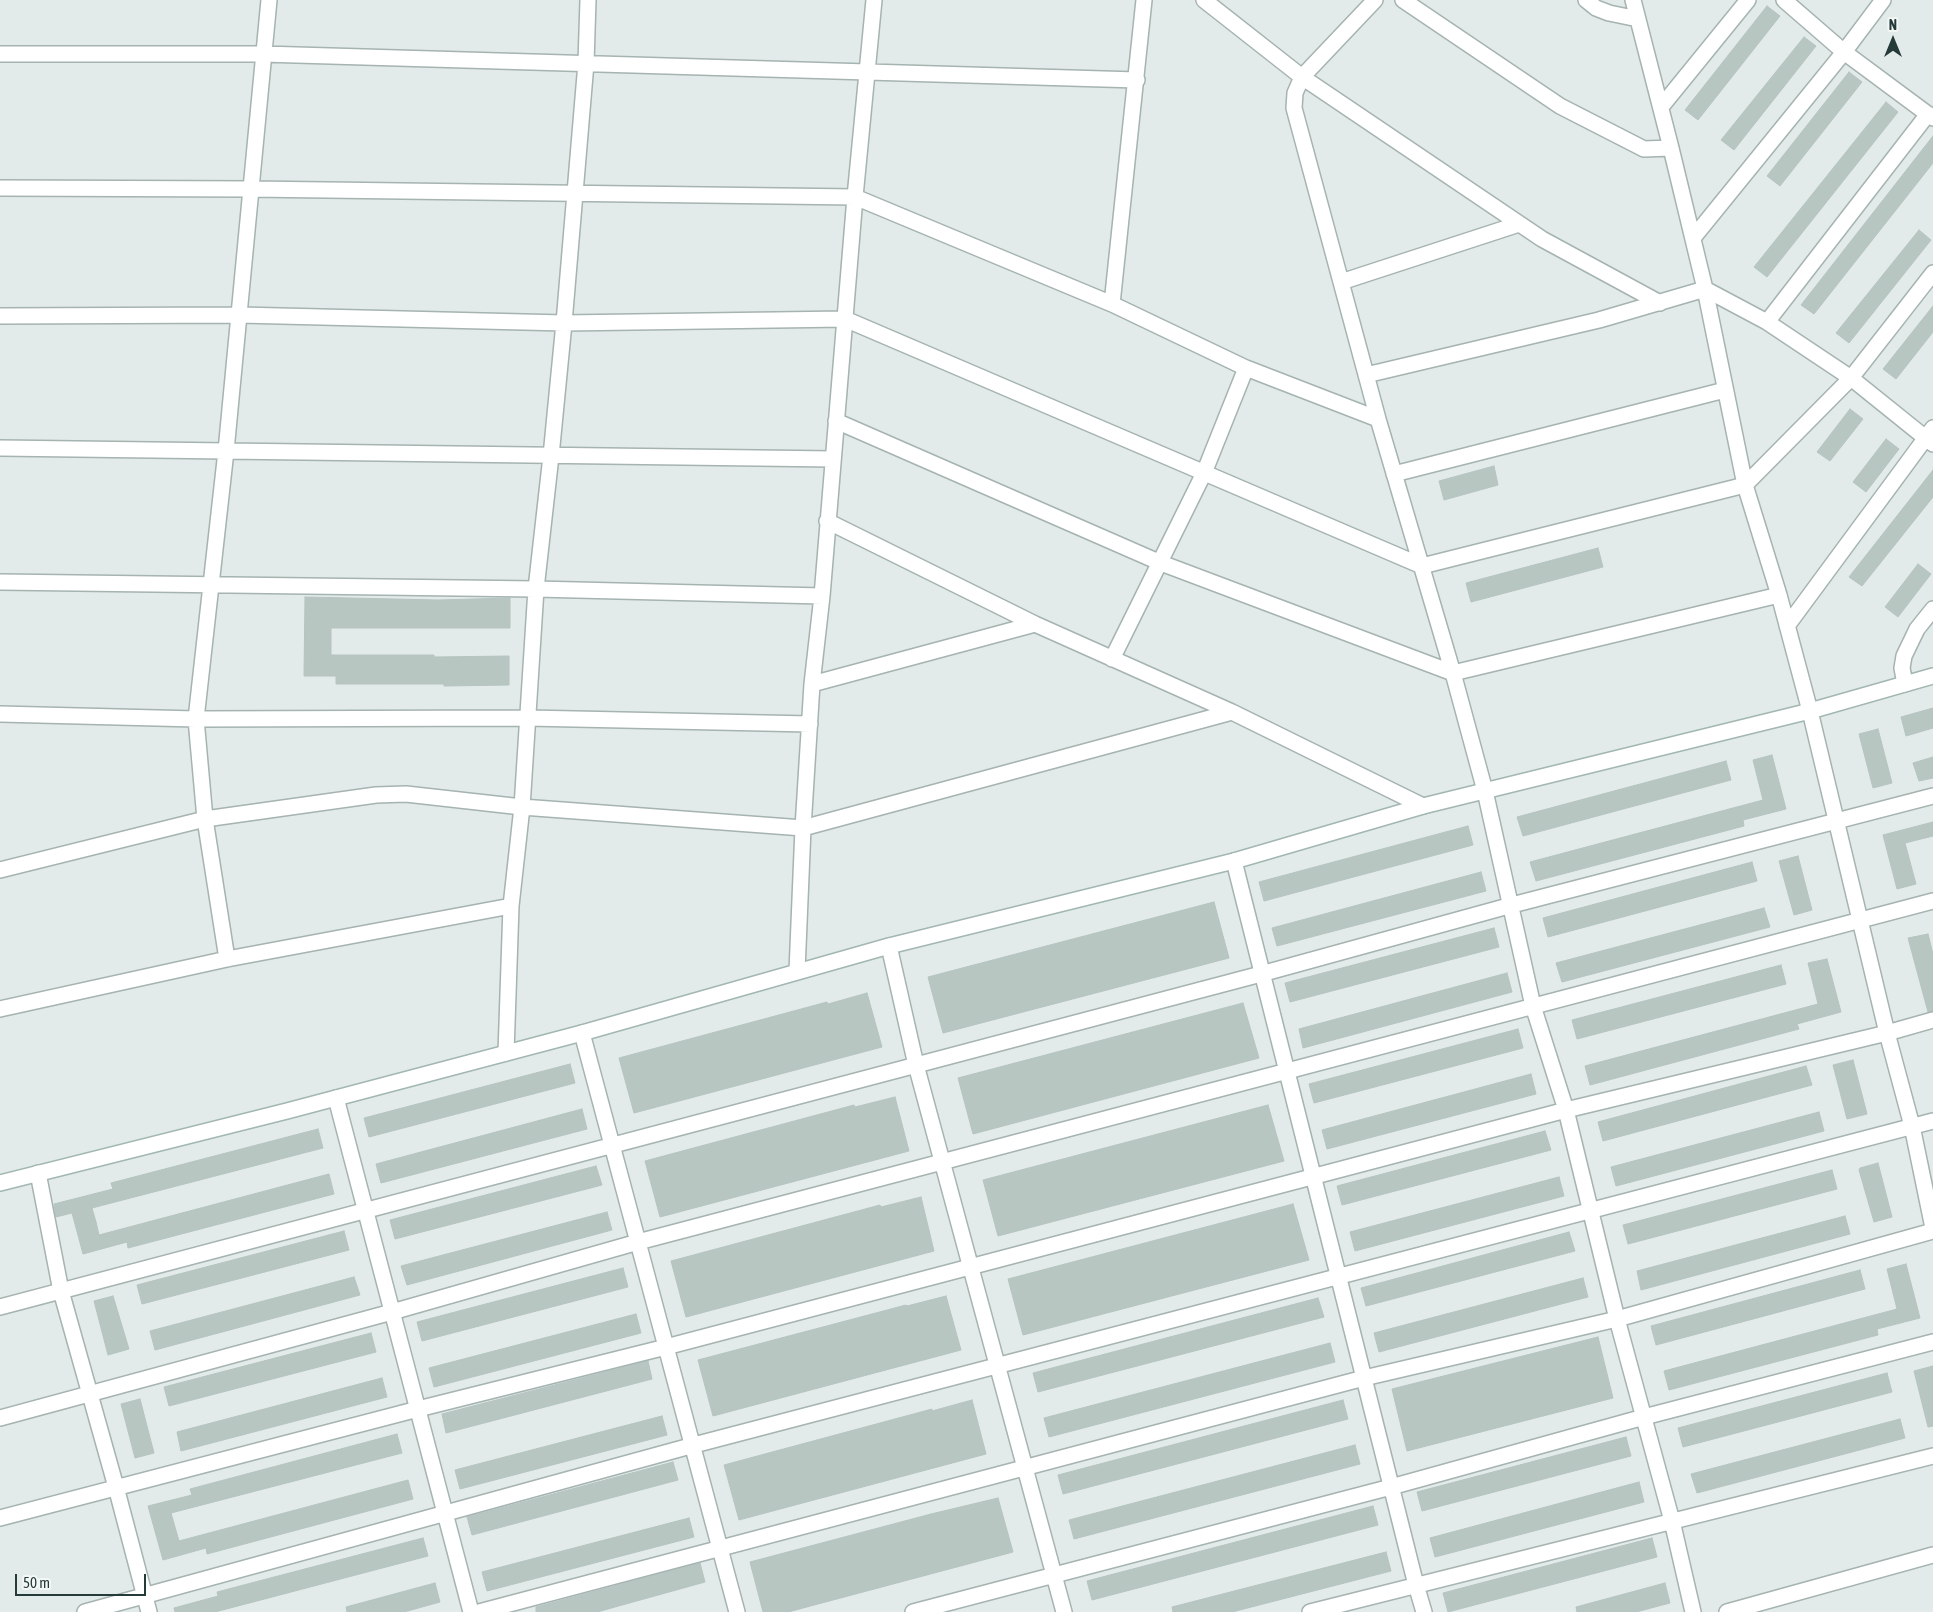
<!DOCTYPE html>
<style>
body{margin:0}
#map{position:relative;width:1933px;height:1612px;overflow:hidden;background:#e2ebe9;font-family:"Asap Condensed",sans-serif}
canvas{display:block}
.north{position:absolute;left:1868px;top:15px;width:50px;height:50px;-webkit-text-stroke:4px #f3f8f6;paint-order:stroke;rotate:0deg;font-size:14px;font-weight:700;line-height:20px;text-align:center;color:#243b39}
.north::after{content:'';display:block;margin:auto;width:18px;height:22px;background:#243b39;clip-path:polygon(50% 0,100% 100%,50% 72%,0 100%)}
.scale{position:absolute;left:15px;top:1574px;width:131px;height:22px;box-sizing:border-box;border:2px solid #243b39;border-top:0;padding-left:6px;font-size:15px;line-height:18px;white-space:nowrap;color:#243b39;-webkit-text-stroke:4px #f3f8f6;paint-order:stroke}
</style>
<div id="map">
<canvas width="1933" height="1612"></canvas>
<div class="north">N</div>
<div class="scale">50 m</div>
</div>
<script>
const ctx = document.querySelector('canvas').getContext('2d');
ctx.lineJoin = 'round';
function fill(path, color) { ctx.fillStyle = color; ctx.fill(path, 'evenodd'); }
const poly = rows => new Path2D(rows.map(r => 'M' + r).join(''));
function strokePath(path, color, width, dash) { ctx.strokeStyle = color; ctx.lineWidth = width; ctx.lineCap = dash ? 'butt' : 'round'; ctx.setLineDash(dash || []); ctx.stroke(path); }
const building = poly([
 [1767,6,1780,16,1698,120,1685,110,1767,6],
 [1804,37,1816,46,1734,150,1721,140,1804,37],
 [1849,72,1862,82,1780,186,1767,176,1849,72],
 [1886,102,1898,112,1767,277,1754,267,1886,102],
 [1933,136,1933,163,1814,314,1801,305,1933,136],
 [1919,230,1931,240,1849,343,1836,333,1919,230],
 [1933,306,1933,332,1896,379,1883,369,1933,306],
 [1850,409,1863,419,1830,461,1817,452,1850,409],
 [1886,439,1899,449,1866,492,1853,482,1886,439],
 [1494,466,1498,485,1444,500,1439,481,1494,466],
 [1933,470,1933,497,1862,586,1849,577,1933,470],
 [1598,548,1603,567,1471,602,1466,583,1598,548],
 [1918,564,1931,574,1898,617,1885,607,1918,564],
 [305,597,438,600,510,598,510,628,331,628,331,655,434,655,434,657,509,656,509,685,444,686,444,684,336,684,336,676,304,676,305,597],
 [1933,708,1933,728,1906,736,1901,717,1933,708],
 [1878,729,1892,783,1873,788,1859,734,1878,729],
 [1772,755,1786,809,1743,820,1744,826,1536,881,1530,862,1763,800,1753,760,1772,755],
 [1933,757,1933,778,1919,781,1913,763,1933,757],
 [1726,761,1731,780,1523,836,1517,817,1726,761],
 [1933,822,1933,836,1905,843,1916,884,1897,889,1883,835,1933,822],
 [1468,826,1473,845,1264,901,1259,882,1468,826],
 [1798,856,1812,910,1794,915,1779,861,1798,856],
 [1752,862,1757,881,1548,937,1543,918,1752,862],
 [1481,872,1486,891,1277,946,1272,928,1481,872],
 [1214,902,1229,958,943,1033,928,977,1214,902],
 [1764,908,1770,927,1562,982,1556,963,1764,908],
 [1494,928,1499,947,1290,1002,1285,983,1494,928],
 [1928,934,1933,954,1933,1011,1928,1012,1908,938,1928,934],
 [1827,959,1841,1012,1797,1024,1799,1029,1590,1085,1585,1066,1818,1004,1808,963,1827,959],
 [1781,965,1786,984,1577,1039,1572,1020,1781,965],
 [1507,973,1512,992,1303,1048,1299,1029,1507,973],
 [867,993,882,1047,634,1113,619,1058,827,1002,828,1004,867,993],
 [1243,1003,1259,1058,973,1134,958,1078,1243,1003],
 [1518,1029,1523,1048,1314,1103,1309,1084,1518,1029],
 [1853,1060,1867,1114,1847,1119,1833,1065,1853,1060],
 [570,1064,575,1083,369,1137,364,1118,570,1064],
 [1806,1066,1812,1085,1603,1141,1598,1122,1806,1066],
 [1531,1074,1536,1094,1327,1149,1322,1130,1531,1074],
 [895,1097,909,1151,660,1217,645,1161,854,1105,855,1107,895,1097],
 [1268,1105,1284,1161,998,1236,983,1180,1268,1105],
 [582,1109,587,1129,381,1183,376,1164,582,1109],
 [1819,1112,1824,1131,1616,1186,1611,1167,1819,1112],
 [318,1129,323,1148,92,1208,96,1222,99,1235,329,1174,334,1194,128,1248,127,1242,83,1254,72,1213,56,1217,54,1204,113,1189,111,1183,318,1129],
 [1545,1131,1551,1150,1342,1205,1337,1186,1545,1131],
 [1878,1163,1892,1217,1874,1222,1859,1170,1860,1168,1878,1163],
 [596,1166,602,1185,395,1239,390,1220,596,1166],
 [1832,1170,1837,1189,1628,1244,1623,1225,1832,1170],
 [1559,1177,1564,1196,1355,1251,1350,1232,1559,1177],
 [921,1197,934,1251,686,1317,671,1261,880,1205,881,1207,921,1197],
 [1293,1204,1309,1260,1023,1335,1008,1279,1293,1204],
 [607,1212,612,1230,407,1285,401,1266,607,1212],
 [1845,1216,1850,1234,1641,1290,1637,1271,1845,1216],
 [344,1231,349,1250,142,1304,137,1285,344,1231],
 [1569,1232,1575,1251,1366,1306,1361,1288,1569,1232],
 [1906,1264,1920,1318,1877,1329,1878,1335,1669,1390,1664,1371,1897,1309,1887,1269,1906,1264],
 [623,1268,628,1287,422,1341,417,1322,623,1268],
 [1860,1270,1865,1289,1656,1345,1651,1326,1860,1270],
 [354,1277,360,1295,155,1350,150,1331,354,1277],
 [1583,1278,1588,1297,1379,1352,1374,1333,1583,1278],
 [113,1296,129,1349,108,1355,94,1301,113,1296],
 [946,1296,961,1350,713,1416,698,1360,906,1305,907,1306,946,1296],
 [1318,1298,1324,1317,1038,1392,1033,1373,1318,1298],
 [636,1314,641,1333,434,1387,429,1368,636,1314],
 [371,1333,376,1352,169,1406,164,1387,371,1333],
 [1598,1337,1613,1398,1407,1451,1392,1389,1598,1337],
 [1330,1343,1335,1362,1049,1437,1044,1418,1330,1343],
 [648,1361,652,1379,446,1433,442,1414,648,1361],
 [1933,1366,1933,1426,1928,1427,1914,1371,1933,1366],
 [1887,1373,1892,1392,1683,1447,1678,1428,1887,1373],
 [382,1378,387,1397,181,1451,177,1432,382,1378],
 [140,1399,154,1453,135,1458,121,1404,140,1399],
 [972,1400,986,1454,739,1520,724,1465,932,1409,932,1411,972,1400],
 [1343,1400,1348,1419,1063,1494,1058,1475,1343,1400],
 [662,1416,667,1435,460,1489,455,1470,662,1416],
 [1900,1419,1905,1438,1697,1493,1691,1474,1900,1419],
 [397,1434,402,1453,171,1513,179,1541,408,1480,413,1499,207,1554,206,1548,163,1560,148,1506,192,1495,190,1489,397,1434],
 [1626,1437,1631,1456,1422,1511,1417,1492,1626,1437],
 [1355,1445,1360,1464,1074,1539,1069,1520,1355,1445],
 [673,1462,678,1480,472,1535,467,1517,673,1462],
 [1639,1482,1644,1502,1435,1557,1430,1538,1639,1482],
 [998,1498,1013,1552,788,1612,763,1612,750,1562,931,1514,998,1498],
 [1373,1506,1378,1525,1092,1600,1087,1581,1373,1506],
 [689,1518,694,1537,487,1591,482,1572,689,1518],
 [423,1538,428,1556,215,1612,175,1612,174,1608,218,1596,217,1592,423,1538],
 [1652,1538,1657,1557,1448,1612,1443,1593,1652,1538],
 [1386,1552,1391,1571,1232,1612,1173,1612,1172,1607,1386,1552],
 [700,1563,705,1582,597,1612,536,1612,536,1607,700,1563],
 [435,1583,440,1602,404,1612,347,1612,346,1607,435,1583],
 [1665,1583,1670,1603,1636,1612,1577,1612,1576,1607,1665,1583]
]);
const street = poly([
 [1204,0,1302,77,1542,239,1660,303],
 [1375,0,1302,77,1295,93,1294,108,1378,419,1453,673,1485,791,1533,1006,1566,1110,1617,1319,1672,1521,1693,1612],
 [1403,0,1560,106,1644,149,1671,148],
 [1586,0,1596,8,1609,13,1638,19],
 [1633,0,1671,148,1705,289,1745,485,1779,595,1810,711,1887,1033,1912,1126,1933,1228],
 [1784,0,1844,52,1933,118],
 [0,54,263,54,1137,80],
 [1661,107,1748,0],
 [0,188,251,189,855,197,1112,304,1246,368,1378,419],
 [1693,238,1844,52,1883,0],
 [1341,282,1519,224],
 [1112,304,1144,0],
 [0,316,240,315,564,323,845,319,1422,566,1745,485,1851,378,1933,273],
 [1767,322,1928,114],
 [1366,375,1599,320,1705,289,1767,322,1851,378,1933,444],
 [836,421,1161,563,1453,673,1779,595],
 [0,448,833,459],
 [1394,474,1725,390],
 [827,521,1035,624,1232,712,1423,806],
 [0,582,536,589,822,596],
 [1787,626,1933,428],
 [1112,659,1204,473,1246,368],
 [812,684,1035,624],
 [1905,684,1902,668,1904,656,1917,629,1933,609],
 [0,714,196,719,528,718,810,724],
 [1234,861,1416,1585,1424,1612],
 [0,870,205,819,376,795,406,794,522,807,803,828,1232,712],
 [889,946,916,1065,1064,1612],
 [227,959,205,819,196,719,226,451,269,0],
 [797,971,803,828,812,684,822,596,855,197,874,0],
 [0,1009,227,959,511,906],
 [582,1033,737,1612],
 [506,1053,511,906,522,807,536,589,551,456,564,323,586,63,588,0],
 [336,1098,471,1612],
 [38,1173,61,1291,116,1487,149,1612],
 [0,1307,1261,974,1512,905,1933,796],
 [0,1418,392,1312,638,1242,1933,901],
 [0,1518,418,1409,666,1347,1566,1110,1887,1033,1933,1020],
 [85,1612,694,1445,1933,1121],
 [479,1612,1364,1378,1617,1319,1933,1231],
 [913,1612,1391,1487,1644,1417,1933,1342],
 [1310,1612,1933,1456],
 [1727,1612,1933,1555]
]);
const secondary = poly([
 [0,1183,287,1111,582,1033,889,946,1234,861,1423,806,1810,711,1933,676]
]);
fill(building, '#b8c6c2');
strokePath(building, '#b5c4c1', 1);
strokePath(street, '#a5b3b1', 18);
strokePath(secondary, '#a2b6b2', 18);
strokePath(street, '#fff', 15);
strokePath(secondary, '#fff', 15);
</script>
